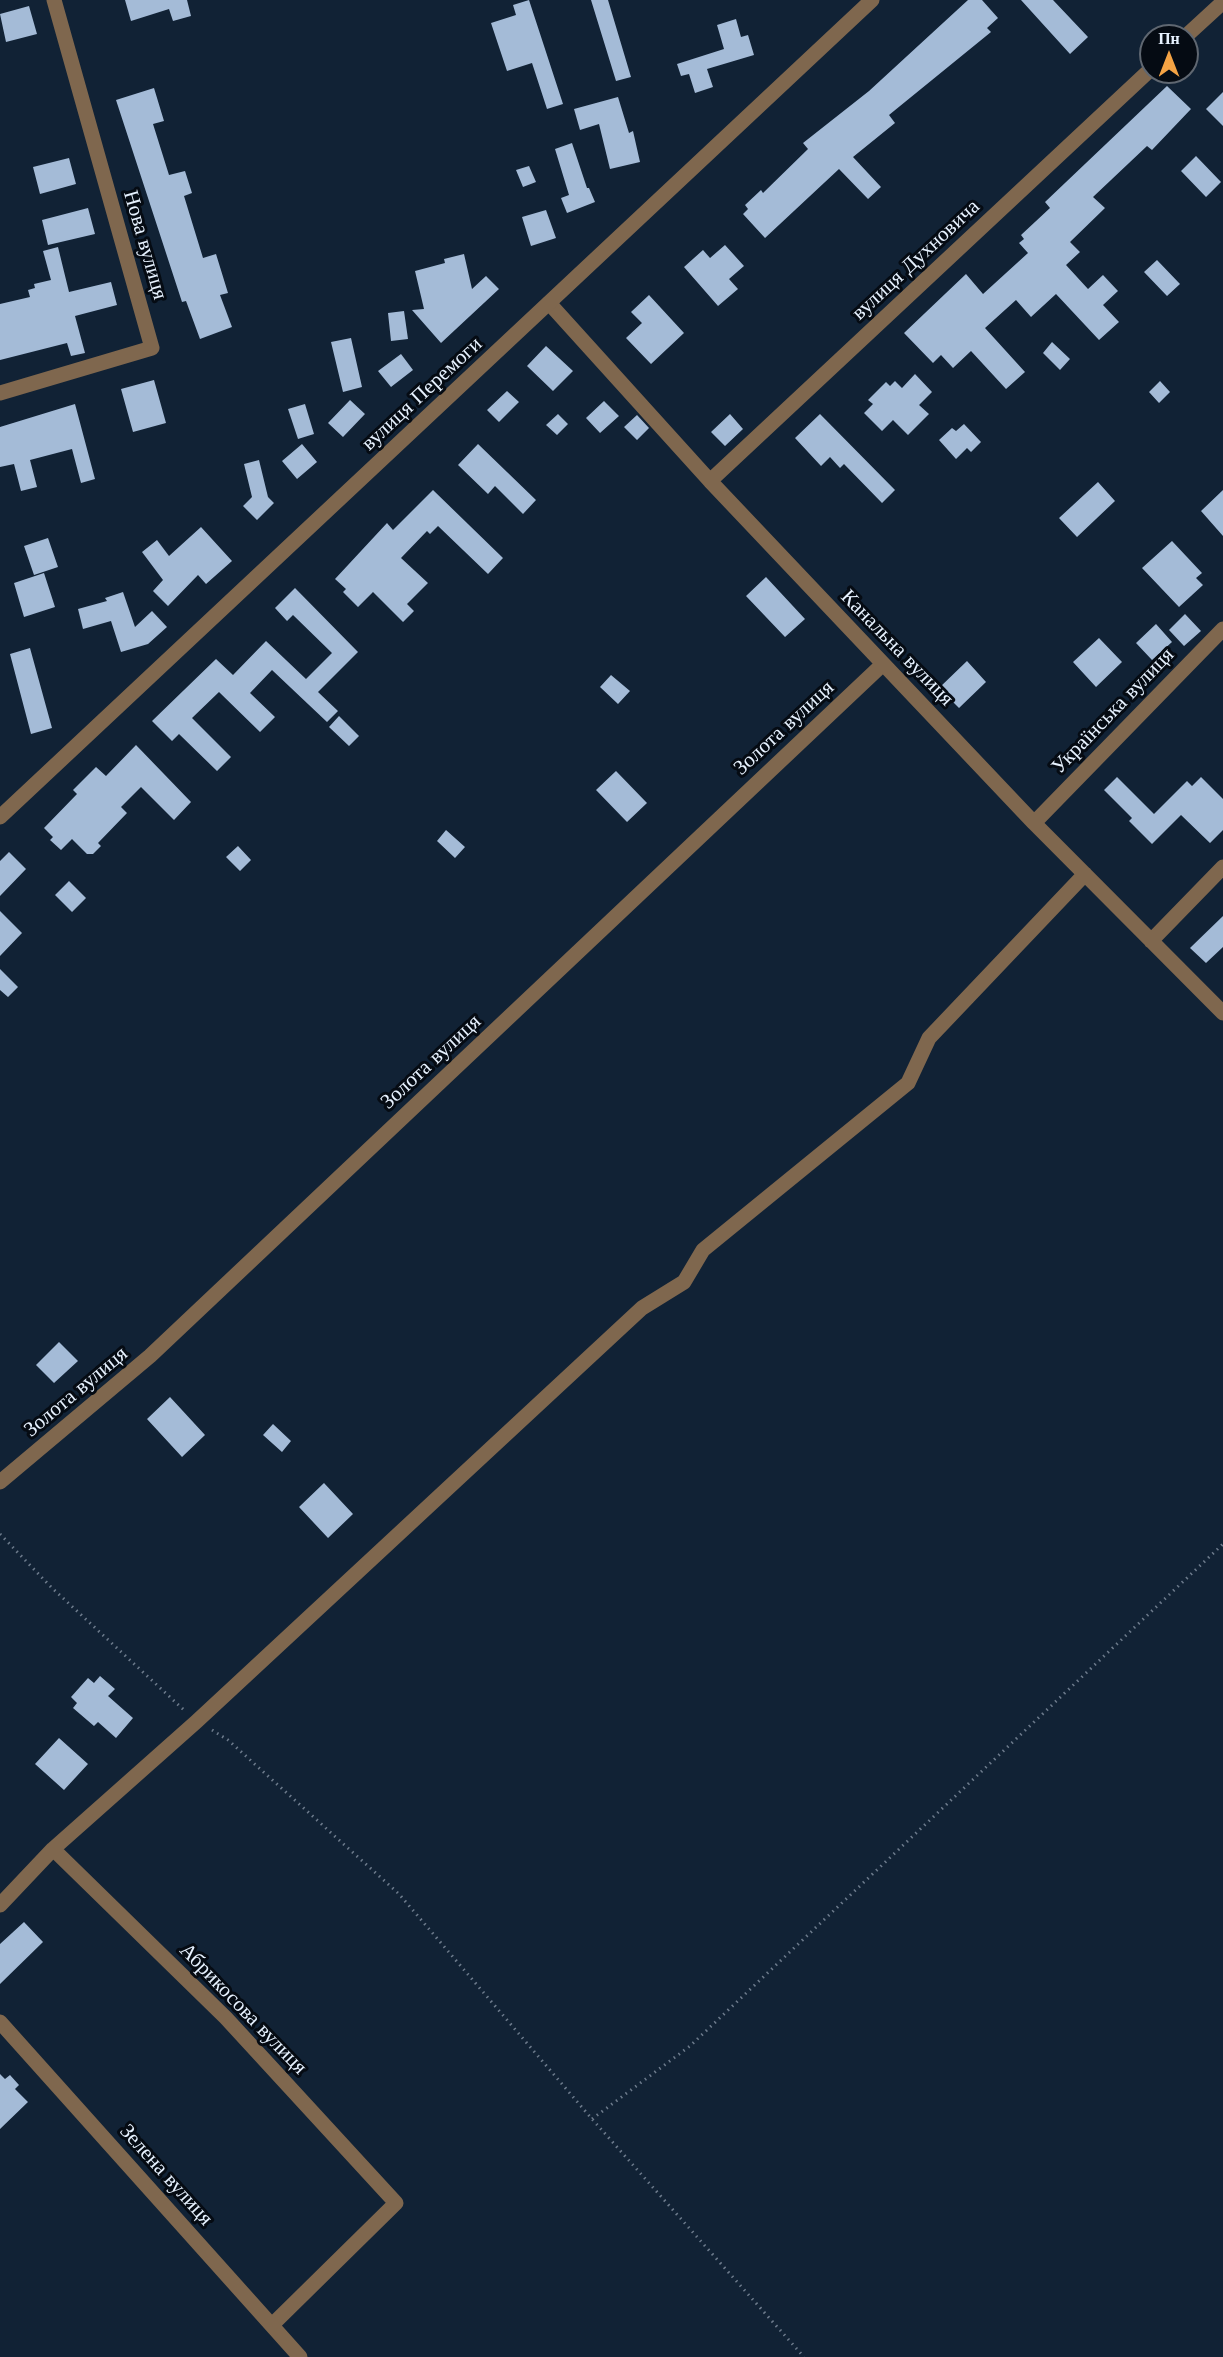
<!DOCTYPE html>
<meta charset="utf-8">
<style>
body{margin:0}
#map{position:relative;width:1223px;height:2357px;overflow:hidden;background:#112235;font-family:"Libre Baskerville",serif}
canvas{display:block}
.north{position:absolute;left:1139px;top:24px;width:60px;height:60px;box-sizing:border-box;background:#050b13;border:2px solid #5f6771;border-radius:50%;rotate:0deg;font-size:16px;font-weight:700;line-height:24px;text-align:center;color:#e6f1fe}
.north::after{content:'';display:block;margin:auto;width:21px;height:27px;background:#f4a344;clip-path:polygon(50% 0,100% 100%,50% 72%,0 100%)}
</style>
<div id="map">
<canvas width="1223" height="2357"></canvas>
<div class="north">Пн</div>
</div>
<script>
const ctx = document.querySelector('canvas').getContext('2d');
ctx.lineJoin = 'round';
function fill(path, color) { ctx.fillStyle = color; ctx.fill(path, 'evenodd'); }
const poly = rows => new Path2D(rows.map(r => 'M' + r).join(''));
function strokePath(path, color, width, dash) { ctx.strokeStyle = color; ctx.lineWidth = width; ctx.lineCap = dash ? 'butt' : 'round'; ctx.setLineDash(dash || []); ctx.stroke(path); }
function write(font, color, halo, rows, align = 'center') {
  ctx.font = font + ' "Libre Baskerville",serif'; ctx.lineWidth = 6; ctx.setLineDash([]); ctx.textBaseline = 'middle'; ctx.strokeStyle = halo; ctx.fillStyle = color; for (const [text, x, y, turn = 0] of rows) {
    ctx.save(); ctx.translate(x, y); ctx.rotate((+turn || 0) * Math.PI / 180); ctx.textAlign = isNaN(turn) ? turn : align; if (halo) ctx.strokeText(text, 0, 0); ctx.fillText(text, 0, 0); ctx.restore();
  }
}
const building = poly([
 [125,0,187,0,191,16,173,21,169,9,131,21],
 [529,0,563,104,547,109,532,63,507,71,491,23,516,15,513,5],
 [591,0,608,0,631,77,616,81],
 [968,0,982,0,998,18,987,28,991,32,889,115,895,123,853,157,881,187,868,199,839,169,765,238,743,214,748,209,745,205,761,190,763,193,808,149,803,143,869,91],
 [1021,0,1053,0,1088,37,1070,54],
 [29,6,37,34,6,42,0,14],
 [736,19,741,37,748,35,754,55,707,69,713,87,695,93,689,74,681,76,677,64,724,49,717,25],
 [1167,86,1191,109,1152,150,1147,146,1093,197,1105,208,1070,242,1080,252,1066,265,1088,289,1103,275,1118,291,1103,305,1119,322,1099,340,1056,294,1031,317,1016,300,985,328,1025,372,1006,389,971,351,953,368,941,355,933,363,904,333,966,274,983,294,1028,253,1019,243,1024,239,1021,235,1050,208,1045,202],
 [154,88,164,121,153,124,169,175,185,171,192,193,184,196,203,258,216,254,228,293,220,295,232,327,200,339,186,301,182,302,116,100],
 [1223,92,1223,126,1206,109],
 [618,97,629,133,633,131,640,162,610,169,599,124,580,130,574,109],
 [572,143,587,188,589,188,595,202,567,213,561,198,569,195,555,149],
 [1196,156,1221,182,1206,197,1181,171],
 [69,158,76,184,40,194,33,167],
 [529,166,536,182,523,187,516,170],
 [88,208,95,234,48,245,42,220],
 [546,210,556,238,531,246,522,217],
 [725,245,744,266,729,279,738,289,718,306,684,267,703,250,710,258],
 [58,247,69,292,111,282,117,305,75,316,85,353,71,356,67,343,0,360,0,304,30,297,28,290,35,288,34,284,51,280,43,251],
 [464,254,472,289,486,276,499,289,441,343,412,310,424,309,415,271,445,263,444,259],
 [1157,260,1180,284,1167,296,1144,272],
 [649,295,684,333,651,364,626,338,642,323,631,312],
 [404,311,408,339,391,341,388,313],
 [351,338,362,387,343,392,331,342],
 [1052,342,1070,359,1060,370,1043,353],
 [546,346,573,371,553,391,527,366],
 [401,354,413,370,391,387,378,371],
 [915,374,932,392,919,405,929,414,908,435,893,420,882,431,864,413,873,404,868,400,886,382,890,386,895,381,902,388],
 [154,380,166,423,133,432,121,389],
 [1160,381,1170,392,1159,403,1149,392],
 [507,391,519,402,499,422,487,410],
 [350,400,365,414,343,437,328,423],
 [604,401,619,416,600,433,586,418],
 [75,404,95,479,81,483,72,449,30,460,37,487,21,491,14,464,0,467,0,427],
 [305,404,314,434,298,439,288,409],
 [558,414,568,424,557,435,546,425],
 [730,414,743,429,725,446,711,432],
 [820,414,895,490,882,503,844,464,840,468,830,457,821,466,795,438],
 [637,415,649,428,637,440,624,427],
 [964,424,981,442,971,452,967,448,956,459,939,440,952,428,956,431],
 [302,444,317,462,297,479,282,461],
 [478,444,536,500,523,514,495,486,488,494,458,465],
 [259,460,268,497,274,503,257,520,243,506,252,497,244,464],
 [1098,482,1115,501,1077,537,1059,518],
 [433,490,503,558,488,574,438,526,430,534,427,531,401,558,428,583,407,604,414,611,403,622,373,592,358,607,343,592,346,589,335,579,387,523,393,530],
 [1223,490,1223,536,1201,511],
 [201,527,232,561,206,584,198,575,168,606,153,591,163,580,142,552,157,540,169,556],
 [48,538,58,567,34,575,24,546],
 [1172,541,1202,573,1196,578,1203,585,1179,607,1142,568],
 [44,573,55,607,24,617,14,583],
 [766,577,805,619,785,637,746,596],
 [295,588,358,652,318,692,338,711,327,722,272,670,250,693,275,717,260,732,219,692,192,718,231,757,217,771,179,734,172,741,152,721,216,659,233,675,266,641,306,679,332,653,293,615,287,621,275,608],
 [123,592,135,627,152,611,167,627,148,644,121,652,111,621,83,629,78,609,107,601,105,598],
 [1185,614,1201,631,1184,646,1169,630],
 [1156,624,1172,642,1152,660,1136,643],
 [1099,638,1122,662,1096,687,1073,662],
 [30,648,52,728,31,734,10,654],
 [967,661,986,682,959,708,939,688],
 [611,675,630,691,618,704,600,687],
 [339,716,359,736,349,746,329,727],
 [136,745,191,802,174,820,141,787,121,807,127,813,98,843,101,846,93,854,87,854,72,839,61,850,50,840,53,837,44,828,77,794,73,790,96,767,106,776],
 [616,771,647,803,627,822,596,790],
 [1117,777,1154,814,1187,781,1192,786,1201,777,1223,799,1223,830,1210,843,1181,815,1152,844,1129,821,1132,818,1104,790],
 [446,830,465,847,455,858,437,841],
 [238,846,251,860,240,871,226,857],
 [9,852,26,869,0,896,0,861],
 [69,881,86,898,72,912,55,895],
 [0,911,22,933,0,956],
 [1223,916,1223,947,1206,963,1190,948],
 [0,969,18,987,8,997,0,990],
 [59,1342,78,1361,54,1383,36,1365],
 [170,1397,205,1435,182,1457,147,1419],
 [273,1424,291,1441,282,1452,263,1435],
 [324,1483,353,1514,328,1538,299,1507],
 [100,1676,115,1689,108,1696,133,1718,116,1738,98,1722,94,1726,73,1708,77,1703,71,1697,88,1678,94,1683],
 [59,1738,88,1764,64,1790,35,1764],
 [24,1922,43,1942,0,1984,0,1944],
 [0,2074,5,2079,10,2075,19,2085,15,2089,28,2102,0,2129]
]);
const path = poly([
 [0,1534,51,1587,185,1711],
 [212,1730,228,1740,399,1894,592,2119,804,2357],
 [592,2119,690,2046,1223,1544]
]);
const minor = poly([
 [1186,36,1223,2],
 [549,303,710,481,1034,823,1223,1013],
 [0,393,152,348,54,0],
 [710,481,1151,69],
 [1034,823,1223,629],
 [1151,941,1223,867],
 [0,1482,150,1356,883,664],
 [53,1849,226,2018,396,2203,272,2325],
 [0,1905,53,1849,196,1722,642,1308,684,1282,703,1250,908,1083,929,1038,1085,874],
 [0,2022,300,2357]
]);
const tertiary = poly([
 [0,817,872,0]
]);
const streetNames = [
 ["Нова вулиця",145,245,74],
 ["вулиця Духновича",916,260,-43],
 ["вулиця Перемоги",422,394,-43],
 ["Канальна вулиця",897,648,46],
 ["Українська вулиця",1113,711,-46],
 ["Золота вулиця",784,728,-43],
 ["Золота вулиця",431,1062,-43],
 ["Золота вулиця",76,1392,-40],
 ["Абрикосова вулиця",243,2009,46],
 ["Зелена вулиця",166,2175,48]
];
fill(building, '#a4bbd7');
strokePath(path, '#6d7b8c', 3, [1.5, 4.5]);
strokePath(minor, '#7f674e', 15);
strokePath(tertiary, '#7f674e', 15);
write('21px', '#e6f1fe', '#050b13', streetNames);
</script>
